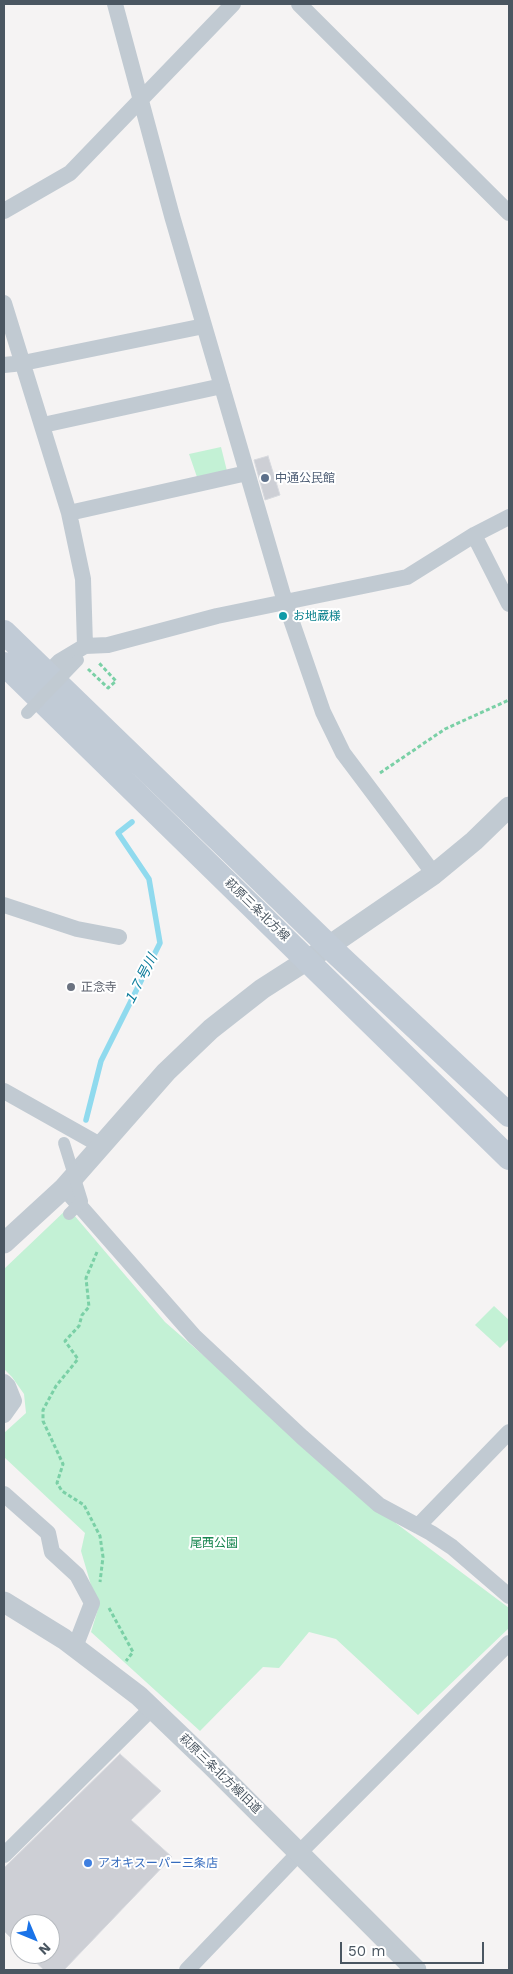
<!DOCTYPE html>
<meta charset="utf-8">
<style>
body{margin:0}
#map{position:relative;width:513px;height:1974px;overflow:hidden;background:#f5f3f3;font-family:"Work Sans",sans-serif}
canvas{display:block}
.frame{position:absolute;inset:0;border:5px solid #4a5661;pointer-events:none}
.north{position:absolute;left:10px;top:1914px;width:50px;height:50px;box-sizing:border-box;background:#fff;border:1px solid #b7bbc0;border-radius:50%;rotate:135deg;font-size:14px;font-weight:700;line-height:20px;text-align:center;color:#4a5661}
.north::after{content:'';display:block;margin:auto;width:18px;height:22px;background:#1a73e8;clip-path:polygon(50% 0,100% 100%,50% 72%,0 100%)}
.scale{position:absolute;left:340px;top:1942px;width:144px;height:22px;box-sizing:border-box;border:2px solid #4a5661;border-top:0;padding-left:6px;font-size:15px;line-height:18px;white-space:nowrap;color:#4a5661;-webkit-text-stroke:4px #fff;paint-order:stroke}
</style>
<div id="map">
<canvas width="513" height="1974"></canvas>
<div class="frame"></div>
<div class="north">N</div>
<div class="scale">50 m</div>
</div>
<script>
const ctx = document.querySelector('canvas').getContext('2d');
ctx.lineJoin = 'round';
function fill(path, color) { ctx.fillStyle = color; ctx.fill(path, 'evenodd'); }
const poly = rows => new Path2D(rows.map(r => 'M' + r).join(''));
function strokePath(path, color, width, dash) { ctx.strokeStyle = color; ctx.lineWidth = width; ctx.lineCap = dash ? 'butt' : 'round'; ctx.setLineDash(dash || []); ctx.stroke(path); }
function write(font, color, halo, rows, align = 'center') {
  ctx.font = font + ' "Work Sans","Noto Sans JP",sans-serif'; ctx.lineWidth = 4; ctx.setLineDash([]); ctx.textBaseline = 'middle'; ctx.strokeStyle = halo; ctx.fillStyle = color; for (const [text, x, y, turn = 0] of rows) {
    ctx.save(); ctx.translate(x, y); ctx.rotate((+turn || 0) * Math.PI / 180); ctx.textAlign = isNaN(turn) ? turn : align; if (halo) ctx.strokeText(text, 0, 0); ctx.fillText(text, 0, 0); ctx.restore();
  }
}
const green = poly([
 [221,447,227,471,197,477,189,454],
 [68,1208,165,1322,397,1524,509,1608,509,1628,418,1715,336,1639,309,1632,279,1668,263,1667,200,1731,91,1632,98,1609,81,1551,85,1533,4,1457,4,1433,26,1413,24,1394,12,1377,4,1369,4,1269],
 [494,1306,509,1320,509,1339,500,1348,475,1325]
]);
const stream = poly([
 [86,1120,101,1061,160,943,149,879,118,833,132,822]
]);
const building = poly([
 [268,456,280,495,265,500,254,460,268,456],
 [120,1754,161,1791,131,1820,172,1857,64,1970,44,1970,27,1954,50,1954,50,1924,20,1924,20,1947,4,1931,4,1868,120,1754]
]);
const path = poly([
 [88,669,108,688,116,681,99,663],
 [380,773,445,729,509,700],
 [97,1252,86,1278,89,1307,82,1315,79,1326,65,1341,78,1359,56,1386,43,1410,43,1421,63,1464,57,1483,62,1491,84,1505,100,1536,103,1557,100,1582],
 [109,1608,133,1652,126,1661]
]);
const minor = poly([
 [115,4,172,216,285,602,323,712,343,753,434,874],
 [299,4,509,213],
 [4,211,70,173,233,4],
 [4,303,69,513,83,579,85,646],
 [4,365,23,363,204,326],
 [43,425,222,386],
 [69,513,247,473],
 [474,535,509,604],
 [47,674,60,661,85,646,108,645,217,616,407,577,474,535,509,517],
 [4,905,77,929,119,937],
 [4,1091,100,1145],
 [64,1188,194,1336,302,1437,379,1505,431,1533,452,1547,509,1596],
 [4,1382,8,1386,14,1401,4,1415],
 [4,1494,48,1533,52,1552,77,1575,92,1603,75,1647],
 [418,1526,509,1432],
 [4,1855,152,1708],
 [187,1970,299,1853,509,1643]
]);
const tertiary = poly([
 [4,1243,64,1188,166,1072,211,1029,262,989,329,946,434,874,474,841,509,807],
 [4,1602,64,1639,139,1696,211,1765,416,1970]
]);
const secondary = poly([
 [4,632,338,955,509,1115],
 [4,664,509,1158]
]);
const pedestrianBridge = poly([
 [27,713,78,660],
 [64,1143,82,1201,69,1214]
]);
const markers = [
 [265,478,5,"#5c6f8a"],
 [283,616,5,"#0f9aa8"],
 [71,987,5,"#6b7280"],
 [88,1863,5,"#3f7fe0"]
];
const serviceNames = [
 ["中通公民館",275,478]
];
const cultureNames = [
 ["お地蔵様",293,616]
];
const streetNames = [
 ["萩原三条北方線",257,910,44],
 ["萩原三条北方線旧道",220,1774,44]
];
const worshipNames = [
 ["正念寺",81,987]
];
const parkNames = [
 ["尾西公園",214,1543]
];
const shopNames = [
 ["アオキスーパー三条店",98,1863]
];
const waterNames = [
 ["１７号川",141,980,-63]
];
fill(green, '#c3f1d5');
strokePath(stream, '#90daee', 5.5);
fill(building, '#cdcfd5');
strokePath(building, '#d7d9de', 1);
strokePath(path, '#7ad0a6', 3, [4, 2.5]);
strokePath(minor, '#c1cad2', 16);
strokePath(tertiary, '#c1cad2', 21);
strokePath(secondary, '#c1cbd6', 24);
strokePath(pedestrianBridge, '#c1cad2', 12);
for (const [x, y, r, color] of markers) { const dot = new Path2D(); dot.arc(x, y, r, 0, 2 * Math.PI); ctx.fillStyle = color; ctx.fill(dot); strokePath(dot, '#fff', 2); }
write('12px', '#4e5e75', '#fff', serviceNames, 'left');
write('12px', '#0d838f', '#fff', cultureNames, 'left');
write('12px', '#4a5661', '#fff', streetNames);
write('12px', '#5b616d', '#fff', worshipNames, 'left');
write('12px', '#17864f', '#fff', parkNames);
write('12px', '#366cbe', '#fff', shopNames, 'left');
write('italic 14px', '#0c7c9b', '#fff', waterNames);
</script>
